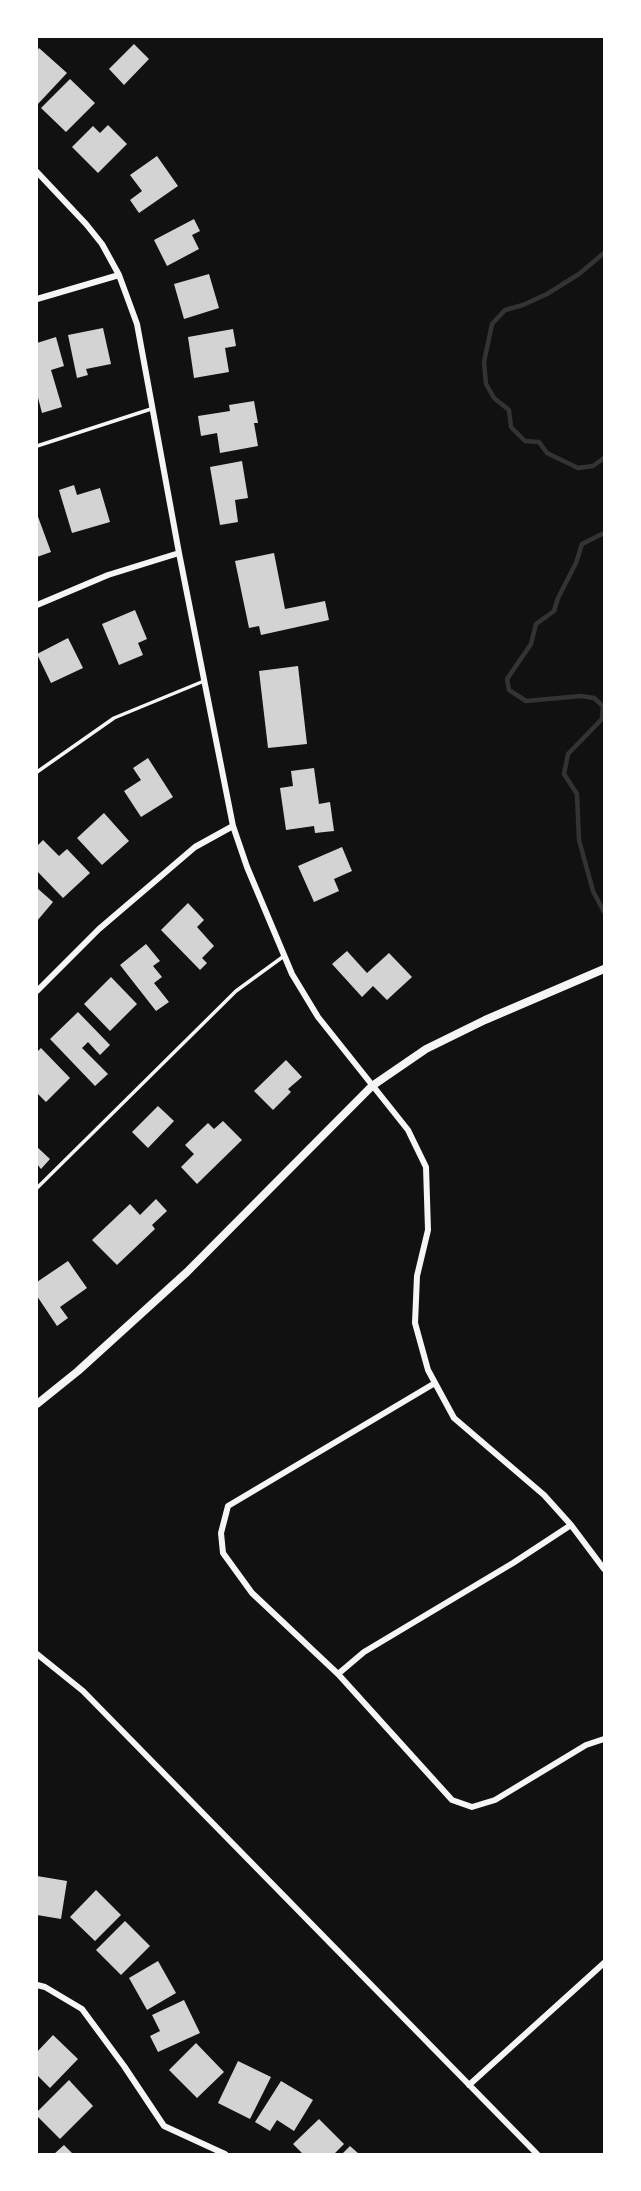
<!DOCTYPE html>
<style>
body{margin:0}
#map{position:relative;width:641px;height:2191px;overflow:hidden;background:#111;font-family:Helvetica,sans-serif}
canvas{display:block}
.frame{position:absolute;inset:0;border:38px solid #fff;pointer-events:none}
</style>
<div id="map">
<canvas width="641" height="2191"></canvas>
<div class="frame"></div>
</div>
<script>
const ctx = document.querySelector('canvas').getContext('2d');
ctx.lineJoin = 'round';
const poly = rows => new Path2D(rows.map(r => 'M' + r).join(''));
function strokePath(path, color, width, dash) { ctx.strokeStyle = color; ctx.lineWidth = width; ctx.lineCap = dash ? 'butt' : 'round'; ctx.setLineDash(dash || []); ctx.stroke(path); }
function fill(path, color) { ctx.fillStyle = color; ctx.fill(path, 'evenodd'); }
const stream = poly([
 [604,253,579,274,547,294,523,305,505,310,492,324,484,362,486,384,494,398,509,410,511,427,525,441,539,442,547,453,578,468,593,466,604,458],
 [604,533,582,544,576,563,558,598,554,611,536,624,531,644,507,679,509,690,526,701,581,696,594,698,603,706,602,719,568,754,564,774,577,794,579,840,593,891,604,912]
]);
const building = poly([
 [134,44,149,59,124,85,109,69],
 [39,48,67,73,37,105,37,51],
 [70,79,95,103,66,132,41,108],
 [108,125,127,144,98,173,72,147,93,126,100,133],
 [157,156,178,186,139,213,130,200,142,191,130,175],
 [194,219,200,231,192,235,199,249,167,266,154,240],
 [209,274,219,308,184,319,174,284],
 [103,328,111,364,86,369,88,375,77,378,68,335],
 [233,329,236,346,225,348,229,372,194,378,188,337],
 [56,337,64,366,51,370,62,407,42,413,37,394,37,343],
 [254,401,258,423,254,423,258,446,220,453,217,433,201,436,198,416,230,411,229,405],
 [242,461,248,498,235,500,238,522,220,525,210,467],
 [74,485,77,495,100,488,110,522,72,533,59,490],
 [37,514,51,552,37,557],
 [274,553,285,609,325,601,329,620,261,635,259,626,249,628,235,561],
 [135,610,147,639,138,643,143,655,119,665,102,624],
 [68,638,83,668,51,683,37,654],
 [298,666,307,744,268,748,259,671],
 [148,758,173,797,141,817,124,791,141,780,133,768],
 [314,768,319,804,330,802,334,831,315,833,314,826,286,830,280,788,293,786,291,771],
 [104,813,129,841,102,865,77,838],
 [43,840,59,856,67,849,90,873,63,898,37,871,37,846],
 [342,847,352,871,334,879,339,891,314,902,298,866],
 [37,888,53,902,37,921],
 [188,903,204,920,197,927,214,946,202,958,207,963,200,970,161,930],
 [146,944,160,961,153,966,162,977,154,983,169,1002,156,1011,120,965],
 [347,951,367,973,389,953,412,977,387,1000,373,986,362,997,332,964],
 [111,977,137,1004,110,1031,84,1004],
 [78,1012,110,1045,100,1055,88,1042,82,1048,108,1074,95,1086,50,1039],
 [41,1048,70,1078,46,1102,37,1093,37,1052],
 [286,1060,302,1077,288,1089,291,1092,273,1110,254,1091],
 [158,1106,174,1121,148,1148,132,1132],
 [223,1121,242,1140,197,1184,181,1167,194,1154,185,1145,208,1123,214,1129],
 [37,1147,50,1159,41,1169,37,1164],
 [156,1199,167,1211,152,1225,155,1229,117,1265,92,1240,130,1204,140,1215],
 [68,1261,87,1288,60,1307,68,1318,57,1326,37,1296,37,1282],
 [37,1876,67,1881,61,1919,37,1915],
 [96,1890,121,1915,95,1941,70,1917],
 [125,1921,150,1946,121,1975,96,1950],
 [158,1961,176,1993,147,2010,129,1978],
 [184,2000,200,2033,158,2052,150,2036,160,2031,152,2015],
 [53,2035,78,2059,50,2088,37,2075,37,2052],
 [196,2043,224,2072,197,2098,169,2070],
 [238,2061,271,2077,250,2119,218,2103],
 [69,2080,93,2106,60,2139,37,2116,37,2112],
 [281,2081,313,2100,294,2131,277,2120,270,2131,255,2122],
 [319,2119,344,2144,334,2154,303,2154,293,2144],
 [64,2145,73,2154,54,2154],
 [350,2146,359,2154,342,2154]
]);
const service = poly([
 [37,446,151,409],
 [37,772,114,718,204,681],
 [37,1188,236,991,284,956]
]);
const minor = poly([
 [37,172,86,224,102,244,119,275,137,324,179,553,233,826,247,867,292,974,318,1017,408,1130,426,1167,428,1230,417,1276,415,1323,428,1370,454,1418,544,1495,571,1525,604,1569],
 [37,299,119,275],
 [37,605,108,575,179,553],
 [37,991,99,929,195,847,233,826],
 [435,1383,228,1506,221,1533,223,1553,252,1593,338,1674,452,1800,472,1807,495,1800,586,1745,604,1739],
 [37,1654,83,1691,537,2154],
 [338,1674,364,1652,513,1563,571,1525],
 [37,1985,45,1987,82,2009,124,2066,164,2126,225,2154],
 [469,2085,604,1963]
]);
const tertiary = poly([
 [37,1404,78,1371,187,1272,372,1086,426,1049,485,1020,604,969]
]);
strokePath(stream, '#333', 4.5);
fill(building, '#d3d3d3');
strokePath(service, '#f5f5f5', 3.5);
strokePath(minor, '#f5f5f5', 6);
strokePath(tertiary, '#f5f5f5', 8);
</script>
